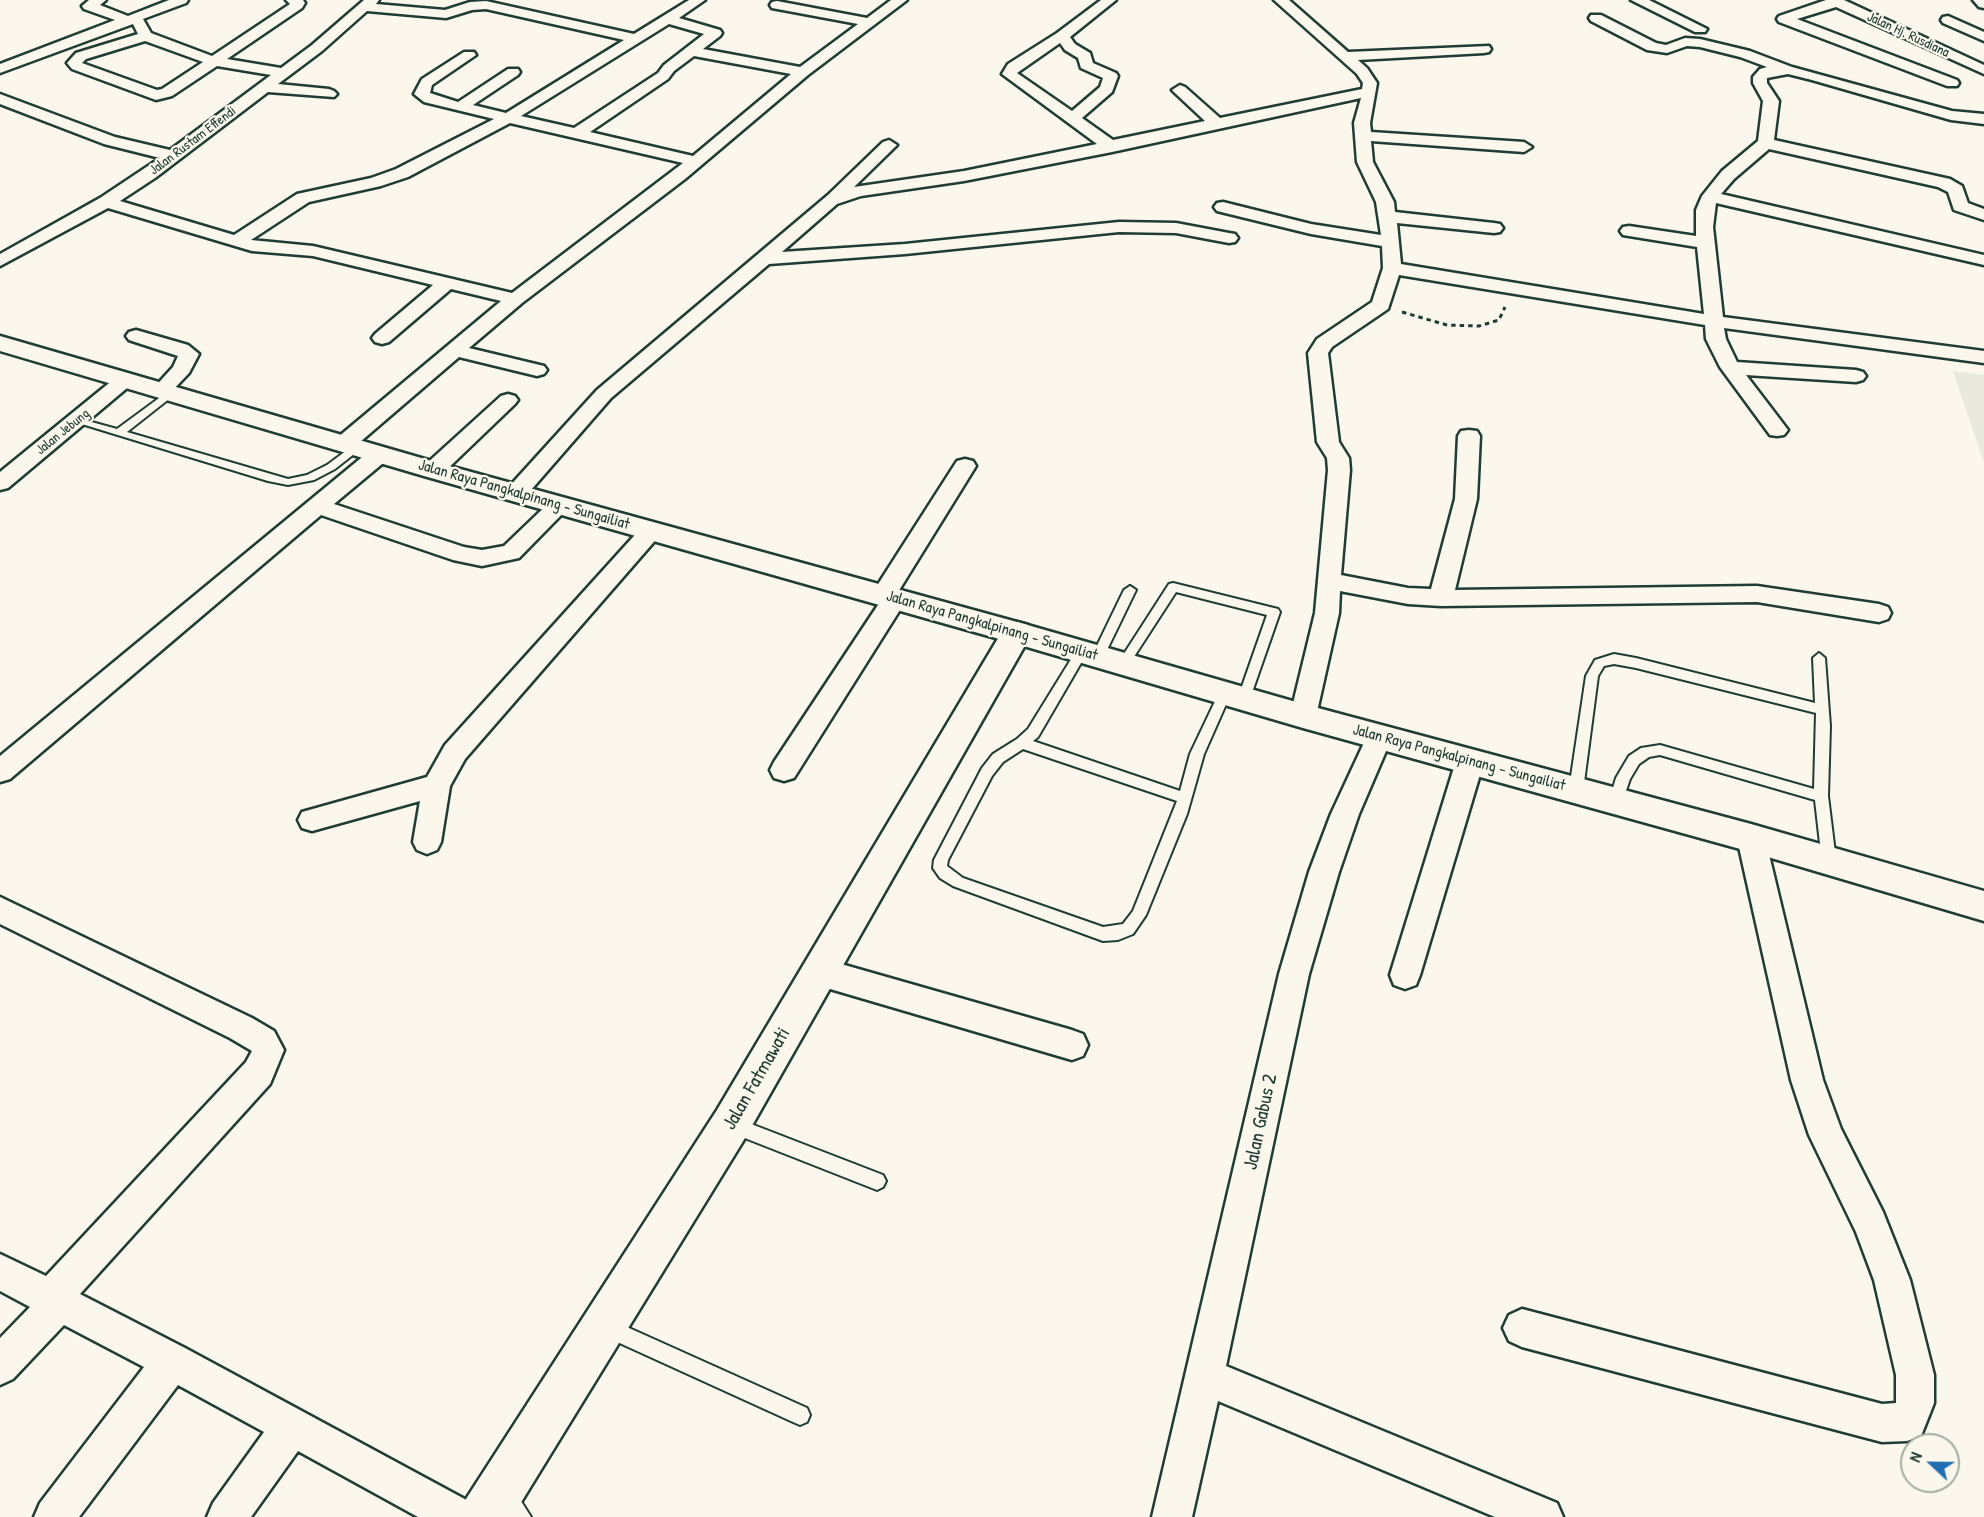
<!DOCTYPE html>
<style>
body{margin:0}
#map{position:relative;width:1984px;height:1517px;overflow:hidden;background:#fbf7ec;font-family:"Patrick Hand",sans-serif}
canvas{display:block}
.north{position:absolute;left:1900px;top:1433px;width:60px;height:60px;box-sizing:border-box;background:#fbf7ec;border:2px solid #a3ada2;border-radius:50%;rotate:292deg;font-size:16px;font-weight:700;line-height:24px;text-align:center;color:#1f3d34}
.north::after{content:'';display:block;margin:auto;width:21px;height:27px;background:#1f6fb2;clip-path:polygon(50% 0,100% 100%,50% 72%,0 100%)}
</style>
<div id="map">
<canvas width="1984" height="1517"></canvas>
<div class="north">N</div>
</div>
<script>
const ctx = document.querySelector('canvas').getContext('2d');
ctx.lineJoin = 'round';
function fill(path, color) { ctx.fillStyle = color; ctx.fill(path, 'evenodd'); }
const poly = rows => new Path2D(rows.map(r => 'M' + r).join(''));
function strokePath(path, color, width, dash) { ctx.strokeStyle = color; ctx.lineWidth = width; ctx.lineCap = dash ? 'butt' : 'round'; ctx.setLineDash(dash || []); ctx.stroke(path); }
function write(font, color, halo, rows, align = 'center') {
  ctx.font = font + ' "Patrick Hand",sans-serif'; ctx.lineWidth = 4.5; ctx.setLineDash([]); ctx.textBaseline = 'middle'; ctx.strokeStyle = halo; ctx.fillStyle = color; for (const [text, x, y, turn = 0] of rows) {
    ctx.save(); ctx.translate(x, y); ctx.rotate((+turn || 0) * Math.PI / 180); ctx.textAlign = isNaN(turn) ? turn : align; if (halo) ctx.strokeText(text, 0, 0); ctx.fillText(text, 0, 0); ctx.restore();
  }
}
const built = poly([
 [1953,371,1984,375,1984,463]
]);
const path = poly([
 [1402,312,1447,325,1479,326,1499,320,1505,307]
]);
const service = poly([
 [170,390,174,391,174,395,127,432,288,479,307,475,327,465,354,445,358,444,363,447,335,469,314,480,288,485,268,481,72,421,77,418,117,429,170,390],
 [1173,583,1278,609,1280,612,1249,701,1244,703,1238,698,1267,615,1176,592,1128,666,1120,666,1118,663,1120,660,1169,584,1173,583],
 [1130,586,1136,590,1104,656,1098,661,1094,659,1092,656,1124,590,1130,586],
 [1082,646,1088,651,1038,737,1033,741,1180,791,1190,754,1219,693,1225,688,1231,693,1204,754,1187,814,1146,915,1133,934,1118,940,1103,941,953,886,940,878,933,868,934,860,982,768,993,754,1017,739,1028,729,1078,648,1082,646],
 [1023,749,1177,801,1133,911,1123,924,1103,927,963,878,947,866,948,860,992,776,1003,762,1023,749],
 [1819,653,1825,658,1830,726,1828,796,1836,861,1834,865,1829,867,1824,865,1822,861,1815,800,1660,755,1649,757,1639,764,1630,779,1621,805,1616,807,1611,805,1609,801,1616,778,1629,756,1641,748,1660,745,1814,789,1816,713,1636,668,1614,664,1604,666,1598,676,1583,790,1581,794,1576,795,1571,794,1569,790,1586,676,1595,660,1614,654,1636,658,1815,703,1813,658,1819,653],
 [733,1117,883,1175,886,1181,883,1187,877,1190,727,1131,725,1125,727,1119,733,1117],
 [609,1319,807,1408,810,1415,807,1422,800,1425,793,1422,602,1335,600,1328,602,1321,609,1319],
 [507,1487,514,1490,531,1517,509,1517,497,1497,500,1490,507,1487]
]);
const minor = poly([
 [89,0,106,0,100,5,128,16,169,0,188,0,186,3,143,19,151,33,212,56,290,4,286,0,303,0,305,3,302,8,227,59,281,68,312,45,364,0,379,0,376,4,445,10,470,2,486,1,634,34,689,0,705,0,679,18,720,30,722,33,720,36,703,49,800,67,858,24,772,8,770,5,772,2,777,1,867,18,891,0,907,0,808,75,685,179,522,303,469,348,544,366,547,370,544,374,537,376,459,357,353,448,345,450,337,448,334,443,337,438,501,301,451,289,389,342,382,344,375,342,372,338,375,334,433,285,313,256,252,251,108,208,0,266,0,254,100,198,160,158,104,144,0,104,0,94,115,137,170,150,271,75,217,66,172,96,156,100,72,69,67,63,76,53,138,34,133,24,0,73,0,64,115,20,84,9,82,6,89,0],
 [486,9,624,40,506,113,473,105,518,75,520,72,518,69,508,69,458,102,430,93,432,85,476,55,474,52,464,52,422,79,414,94,424,102,494,119,396,169,371,178,297,194,234,235,120,201,155,178,268,92,334,97,337,94,334,91,329,89,278,84,322,51,367,11,446,18,472,10,486,9],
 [669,24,704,34,664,65,658,73,574,128,521,116,669,24],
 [145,41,203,62,162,89,157,90,82,63,86,59,145,41],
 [694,56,791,74,693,156,590,132,668,79,674,71,694,56],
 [510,123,683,163,512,293,313,246,251,240,309,202,381,186,408,177,510,123],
 [1101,0,1116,0,1070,37,1075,44,1090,53,1093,63,1116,73,1118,76,1112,92,1082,118,1113,140,1205,121,1175,93,1172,90,1180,85,1185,87,1220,118,1362,89,1363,83,1357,74,1274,0,1289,0,1348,52,1489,46,1491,49,1489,52,1484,53,1358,60,1367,68,1377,83,1370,123,1371,132,1524,142,1532,147,1524,152,1371,141,1373,162,1394,202,1395,212,1494,223,1500,224,1503,228,1500,232,1494,233,1397,223,1401,264,1704,314,1697,247,1629,236,1623,235,1620,231,1623,227,1629,226,1696,236,1696,210,1702,196,1722,171,1758,141,1763,101,1753,83,1753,77,1760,69,1767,67,1740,57,1700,47,1687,46,1667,53,1647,50,1591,21,1589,18,1591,15,1601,15,1656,43,1666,45,1685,38,1700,39,1750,51,1792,67,1952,111,1984,114,1984,124,1951,120,1812,80,1788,74,1767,78,1767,83,1779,101,1774,140,1950,179,1962,186,1968,203,1984,209,1984,220,1954,210,1948,192,1938,187,1769,149,1734,179,1721,194,1984,255,1984,265,1716,203,1713,227,1723,317,1984,351,1984,363,1724,328,1726,339,1737,362,1856,370,1863,372,1866,376,1863,380,1856,382,1746,375,1788,430,1784,435,1777,436,1770,435,1720,367,1706,339,1705,325,1399,275,1388,309,1332,347,1328,353,1339,442,1349,458,1350,470,1341,575,1408,588,1431,589,1455,499,1458,436,1461,431,1469,430,1477,431,1480,436,1477,499,1455,590,1757,586,1879,604,1888,607,1891,613,1888,619,1879,622,1757,602,1441,606,1408,604,1340,591,1339,613,1316,716,1312,723,1303,726,1294,723,1290,716,1315,613,1328,470,1327,458,1317,442,1308,353,1317,339,1372,302,1383,268,1382,246,1311,234,1217,211,1214,207,1217,203,1223,202,1311,224,1381,235,1376,202,1357,162,1354,123,1361,98,1112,152,964,181,861,196,837,204,782,252,905,244,1119,222,1176,223,1229,233,1235,234,1238,238,1235,242,1229,243,1176,233,1119,232,905,254,769,264,611,398,524,498,516,500,508,498,505,493,508,488,597,390,828,195,883,142,889,140,897,145,854,187,964,171,1097,144,1002,74,1008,64,1057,33,1101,0],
 [1060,43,1065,50,1078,58,1081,68,1103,78,1100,87,1072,111,1017,73,1060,43],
 [1631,0,1649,0,1707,29,1705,32,1695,32,1631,0],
 [1826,0,1844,0,1984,65,1984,74,1836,7,1797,19,1957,80,1959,83,1957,86,1947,86,1779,22,1777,19,1779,16,1826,0],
 [1973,0,1984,0,1984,8,1979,7,1973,0],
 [1948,16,1984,32,1984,41,1943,23,1941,20,1943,17,1948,16],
 [136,330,188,345,199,354,189,373,169,394,155,394,152,390,173,367,178,356,129,340,126,336,129,332,136,330],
 [126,373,133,375,136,379,133,383,8,488,0,490,0,472,119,375,126,373],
 [508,394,515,396,518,400,515,404,441,475,433,477,425,475,422,470,425,465,501,396,508,394],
 [380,447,388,449,391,454,388,459,334,504,464,547,482,550,504,546,552,500,560,498,568,500,571,505,519,558,482,566,453,560,321,515,10,779,0,782,0,756,372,449,380,447],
 [965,459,973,461,976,466,898,592,903,593,906,599,903,605,794,778,784,781,774,778,770,770,774,762,880,602,875,601,872,595,875,589,957,461,965,459],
 [651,523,659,526,662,531,659,536,465,759,450,786,441,842,437,850,427,854,417,850,413,842,420,801,312,831,302,828,298,820,302,812,427,777,445,745,643,526,651,523],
 [1379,727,1388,730,1392,737,1359,814,1339,872,1309,974,1226,1366,1557,1503,1563,1517,1495,1517,1218,1401,1192,1517,1152,1517,1279,974,1309,872,1331,814,1370,730,1379,727],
 [1470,750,1480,754,1484,761,1420,975,1416,985,1405,989,1394,985,1390,975,1456,761,1460,754,1470,750],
 [1751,826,1761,830,1765,838,1823,1080,1841,1129,1883,1212,1910,1280,1934,1375,1934,1403,1921,1436,1907,1441,1882,1442,1522,1347,1509,1341,1503,1328,1509,1315,1522,1309,1882,1404,1896,1403,1896,1375,1874,1280,1856,1232,1809,1135,1791,1080,1737,838,1741,830,1751,826],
 [0,897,252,1018,274,1031,284,1050,270,1084,80,1294,185,1348,472,1503,478,1517,418,1517,298,1451,251,1517,207,1517,213,1503,264,1432,178,1385,79,1517,34,1517,40,1503,144,1367,64,1325,13,1379,0,1385,0,1338,30,1307,0,1291,0,1254,46,1276,246,1062,252,1051,230,1038,0,924,0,897],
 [820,958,1072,1030,1083,1034,1088,1045,1083,1056,1072,1060,820,986,809,982,805,972,809,962,820,958]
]);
const tertiary = poly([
 [1017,622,1028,625,1032,633,745,1138,512,1517,459,1517,466,1499,717,1110,1006,625,1017,622]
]);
const trunk = poly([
 [0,336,442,464,1017,622,1303,704,1751,824,1984,891,1984,921,1751,852,1303,728,1017,644,424,476,0,351,0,336]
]);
const farStreetnames = [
 ["Jalan Hj. Rusdiana",1908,35,25],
 ["Jalan Rustam Effendi",193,141,-37],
 ["Jalan Jebung",63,432,-39]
];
const streetNames = [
 ["Jalan Raya Pangkalpinang - Sungailiat",524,495,16],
 ["Jalan Raya Pangkalpinang - Sungailiat",992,626,16],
 ["Jalan Raya Pangkalpinang - Sungailiat",1459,758,15]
];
const nearStreetnames = [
 ["Jalan Fatmawati",757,1079,-60],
 ["Jalan Gabus 2",1261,1122,-78]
];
fill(built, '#eae9de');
strokePath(service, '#1f3d34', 4);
strokePath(minor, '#1f3d34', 5);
strokePath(tertiary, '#1f3d34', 5);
strokePath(trunk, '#1f3d34', 5);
strokePath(path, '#1f3d34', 3, [4.5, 4]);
fill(service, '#fbf7ec');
fill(minor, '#fbf7ec');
fill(tertiary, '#fbf7ec');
fill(trunk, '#fbf7ec');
write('14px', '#1f3d34', '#fbf7ec', farStreetnames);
write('16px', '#1f3d34', '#fbf7ec', streetNames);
write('20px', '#1f3d34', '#fbf7ec', nearStreetnames);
</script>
